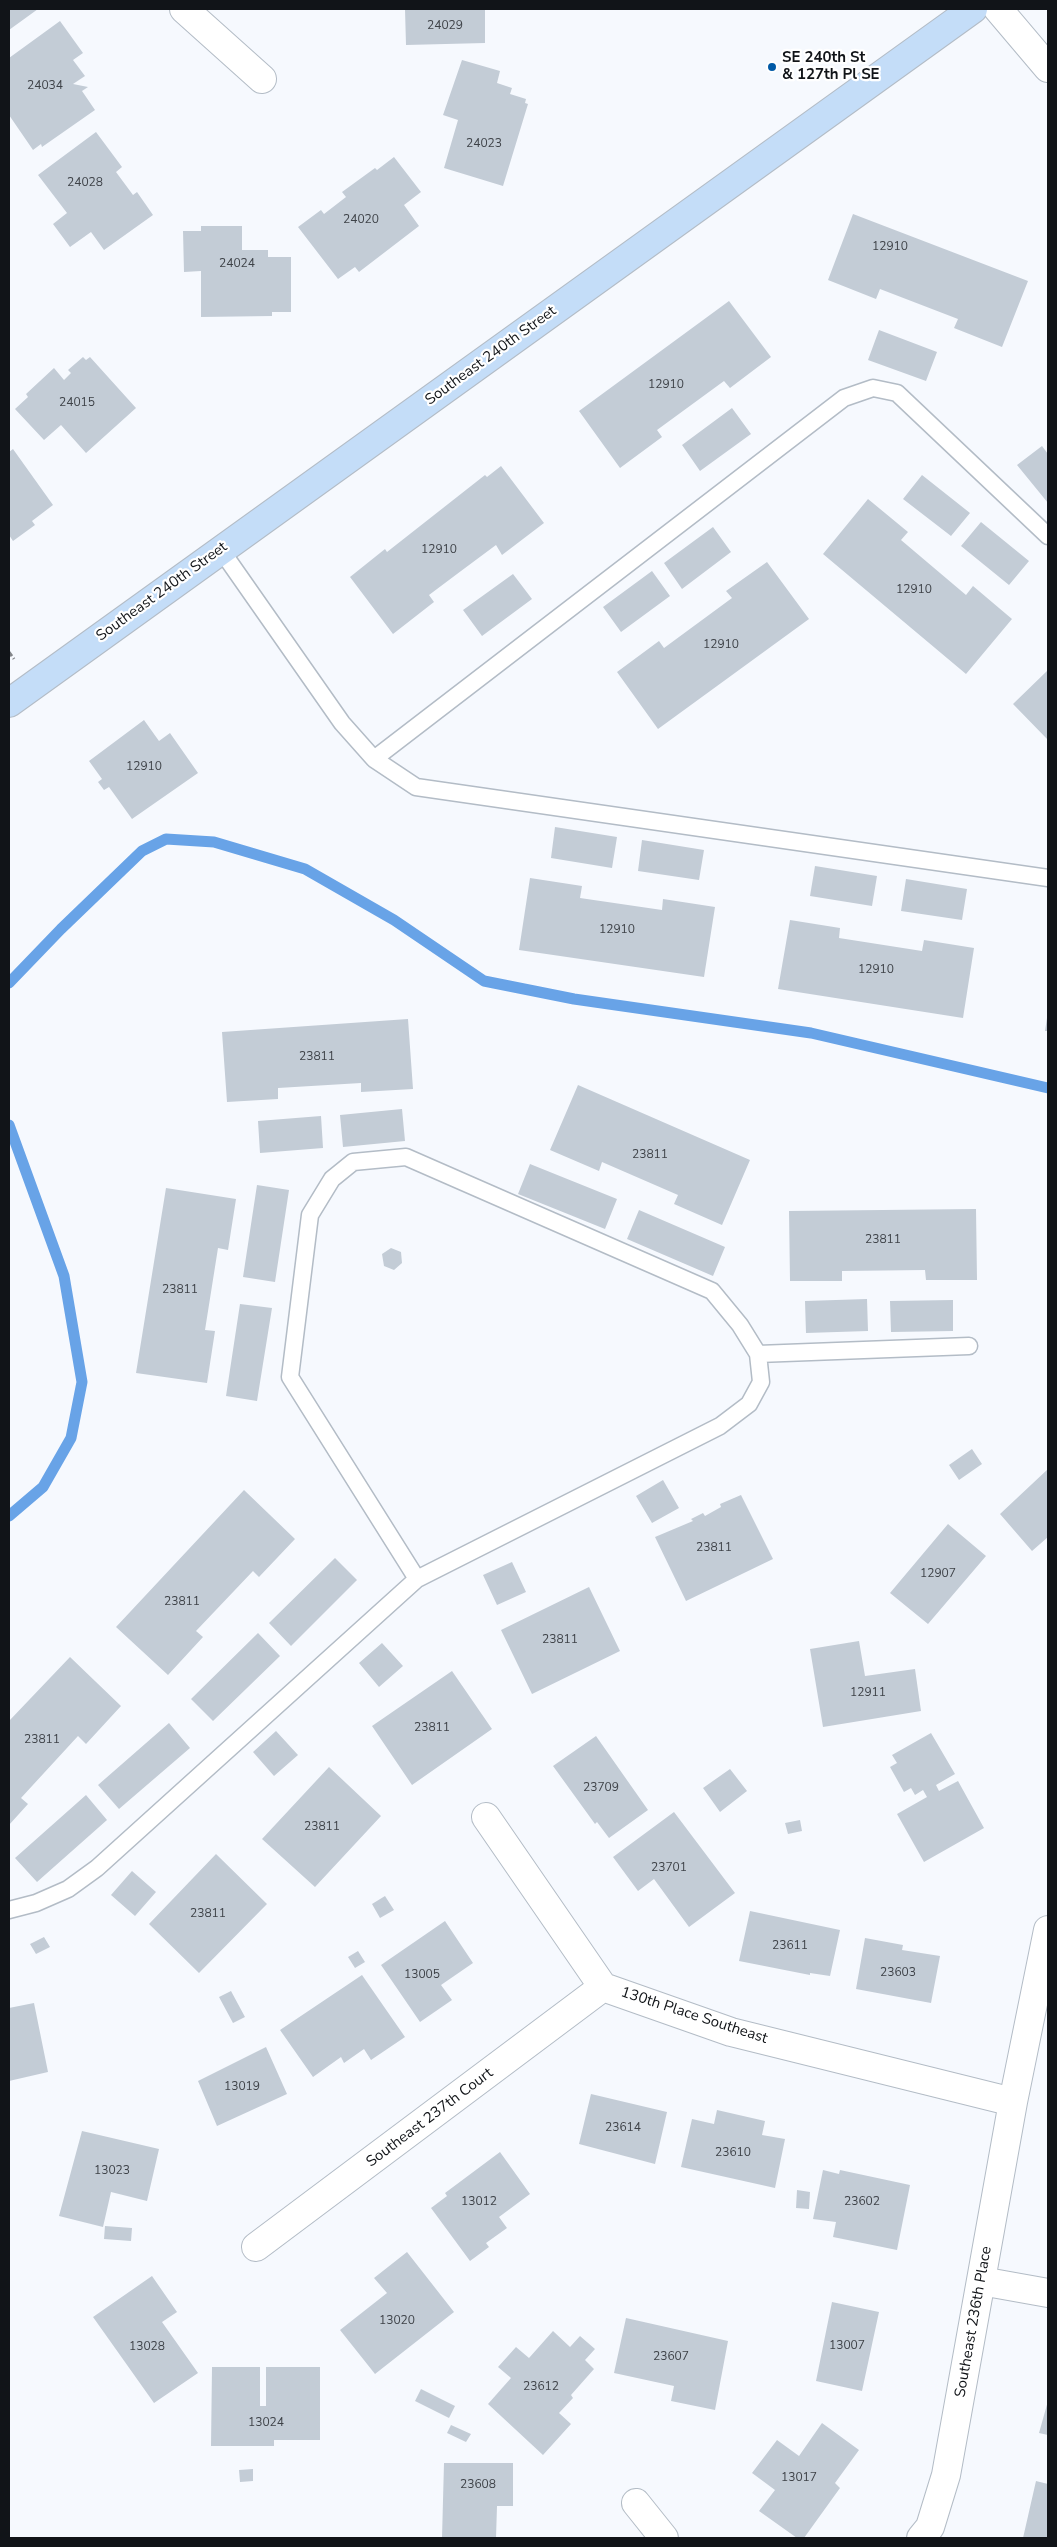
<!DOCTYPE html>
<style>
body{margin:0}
#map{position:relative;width:1057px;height:2547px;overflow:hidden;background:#f6f9fe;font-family:"Nunito Sans",sans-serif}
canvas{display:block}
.frame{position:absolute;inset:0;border:10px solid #111418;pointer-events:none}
</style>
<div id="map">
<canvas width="1057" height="2547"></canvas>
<div class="frame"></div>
</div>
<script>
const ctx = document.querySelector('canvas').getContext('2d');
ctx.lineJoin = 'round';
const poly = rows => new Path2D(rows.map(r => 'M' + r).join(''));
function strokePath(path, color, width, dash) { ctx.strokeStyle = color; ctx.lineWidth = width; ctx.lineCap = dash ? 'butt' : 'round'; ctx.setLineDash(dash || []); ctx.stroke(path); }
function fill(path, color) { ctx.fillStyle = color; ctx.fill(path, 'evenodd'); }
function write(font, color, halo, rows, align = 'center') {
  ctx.font = font + ' "Nunito Sans",sans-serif'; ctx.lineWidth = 4.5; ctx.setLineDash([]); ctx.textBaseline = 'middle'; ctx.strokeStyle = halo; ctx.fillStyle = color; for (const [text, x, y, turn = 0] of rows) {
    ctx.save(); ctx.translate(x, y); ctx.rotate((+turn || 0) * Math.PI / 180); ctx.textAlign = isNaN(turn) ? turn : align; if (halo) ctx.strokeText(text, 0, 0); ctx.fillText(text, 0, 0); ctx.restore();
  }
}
const stream = poly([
 [9,983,61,929,142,851,166,839,214,842,305,869,394,920,484,981,574,999,811,1033,1048,1088],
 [9,1125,64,1276,82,1382,71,1438,43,1487,9,1516]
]);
const building = poly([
 [9,9,38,9,9,30],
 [405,9,485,9,485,43,406,45],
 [60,21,83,53,73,60,85,76,73,84,88,87,82,91,95,110,42,147,41,144,33,150,9,115,9,58],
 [462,60,500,71,497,83,512,88,510,94,526,99,525,103,528,104,503,186,444,168,458,120,443,115],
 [96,132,122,167,116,172,133,195,137,192,153,215,104,250,91,232,70,247,53,224,67,213,38,175],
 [394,157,421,192,404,205,419,226,359,272,355,267,338,279,298,227,321,210,324,214,346,197,342,192,375,168,377,170],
 [853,214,1028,281,1002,347,954,328,958,319,880,289,876,299,828,280],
 [201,226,242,226,242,250,268,250,268,257,291,257,291,312,272,312,272,316,201,317,201,271,184,272,183,231,201,231],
 [729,301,771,357,730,388,724,381,657,430,662,437,620,468,579,411],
 [879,330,937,352,926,381,868,360],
 [83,357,86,360,90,357,136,408,86,453,61,425,44,440,15,409,28,397,26,394,54,368,64,380,71,373,68,370],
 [732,408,751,434,700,471,682,445],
 [1042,446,1048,454,1048,503,1017,465],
 [13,449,53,505,32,521,35,525,13,541,9,535,9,452],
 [501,466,544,523,502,555,496,545,461,571,429,595,434,602,393,634,350,577,385,549,387,552,485,475,487,477],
 [922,475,970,513,951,536,903,499],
 [868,499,908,532,901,540,966,595,973,586,1012,619,966,674,823,554],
 [981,522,1029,561,1009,585,961,546],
 [713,527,731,552,682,589,664,563],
 [767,562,809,619,658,729,617,672,659,641,664,648,732,598,726,591],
 [652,571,670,596,621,632,603,607],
 [513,574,532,599,482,636,463,610],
 [1048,670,1048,740,1013,704],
 [144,720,159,741,170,733,198,773,132,819,109,787,104,790,98,782,102,779,89,761],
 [555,827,617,837,612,868,551,858],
 [642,840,704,850,699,880,638,871],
 [815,866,877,876,872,906,810,896],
 [530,878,582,886,580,898,662,910,663,899,715,907,704,977,519,950],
 [906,879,967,889,962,920,901,911],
 [790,920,840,928,839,938,922,951,924,940,974,948,963,1018,778,989],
 [1047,1018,1048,1019,1048,1031,1045,1031],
 [408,1019,413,1089,361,1092,361,1083,278,1088,278,1099,227,1102,222,1032],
 [578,1085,750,1160,722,1225,674,1204,678,1195,602,1162,599,1171,550,1150],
 [402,1109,405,1141,343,1147,340,1115],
 [321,1116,323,1148,260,1153,258,1121],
 [530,1164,617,1199,605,1229,518,1194],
 [257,1185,289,1190,275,1282,243,1277],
 [166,1188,236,1199,228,1250,218,1248,205,1330,215,1331,207,1383,136,1373],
 [976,1209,977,1280,926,1280,925,1270,842,1271,842,1281,790,1281,789,1211],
 [639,1210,725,1247,713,1276,627,1239],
 [391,1248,401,1252,402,1263,394,1270,384,1266,382,1254],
 [867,1299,868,1331,806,1333,805,1301],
 [953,1300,953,1331,891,1332,890,1301],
 [240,1304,272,1308,257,1401,226,1396],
 [972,1449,982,1464,959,1480,949,1465],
 [1048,1469,1048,1537,1032,1551,1000,1514],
 [663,1480,679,1508,652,1523,636,1496],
 [244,1490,295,1539,259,1577,253,1571,196,1631,203,1637,168,1675,116,1627],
 [741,1495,773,1559,686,1601,655,1537,693,1521,691,1519,703,1513,705,1516,721,1507,720,1504],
 [948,1524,986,1556,928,1624,890,1593],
 [335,1558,357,1580,291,1646,269,1623],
 [512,1562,526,1592,497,1605,483,1575],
 [589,1587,620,1651,532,1694,501,1630],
 [258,1633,280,1656,213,1721,191,1699],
 [859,1641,865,1676,915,1669,921,1711,823,1727,810,1649],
 [382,1643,403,1666,379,1687,359,1663],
 [70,1657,121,1706,86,1744,78,1736,21,1798,28,1804,9,1825,9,1721],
 [452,1671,492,1729,412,1785,372,1726],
 [169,1723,190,1748,119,1809,98,1785],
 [276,1731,298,1755,274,1776,253,1752],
 [931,1733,955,1774,936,1785,939,1791,958,1781,984,1828,924,1862,897,1814,927,1797,923,1790,915,1795,911,1788,904,1792,890,1767,897,1763,892,1755],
 [596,1736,648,1810,609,1838,597,1822,595,1824,553,1766],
 [329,1767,381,1816,315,1887,262,1839],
 [730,1769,747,1791,720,1812,703,1788],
 [86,1795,107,1820,37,1882,15,1858],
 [674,1812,735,1893,689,1927,654,1879,638,1891,613,1857],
 [800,1820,802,1831,788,1834,785,1823],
 [216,1854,267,1904,199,1973,149,1924],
 [132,1871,156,1892,135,1916,111,1895],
 [385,1896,394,1910,380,1918,372,1904],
 [750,1911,840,1930,830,1976,810,1973,810,1975,739,1961],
 [445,1921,473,1963,441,1985,452,2000,420,2022,381,1965],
 [44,1937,50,1947,36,1954,30,1944],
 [865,1938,903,1945,902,1950,940,1956,931,2003,856,1989],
 [358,1951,365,1962,355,1968,348,1957],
 [362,1975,405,2037,371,2060,364,2049,344,2063,341,2057,313,2077,280,2030],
 [231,1991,245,2017,233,2023,219,1997],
 [34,2003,48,2072,9,2081,9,2008],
 [266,2047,287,2094,217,2126,198,2081],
 [591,2094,667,2112,655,2164,579,2144],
 [717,2110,765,2121,762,2135,785,2139,775,2188,681,2167,692,2119,714,2124],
 [82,2131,159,2149,147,2201,111,2192,103,2227,59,2216],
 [500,2152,530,2194,499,2217,507,2228,486,2243,489,2247,470,2261,431,2208,447,2196,445,2193],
 [823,2170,839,2174,840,2170,910,2185,897,2250,833,2237,836,2222,813,2219],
 [797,2190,810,2192,809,2209,796,2208],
 [105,2226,132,2228,131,2241,104,2239],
 [407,2252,454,2312,375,2374,340,2330,387,2293,374,2278],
 [152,2276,177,2312,162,2322,198,2373,154,2403,93,2317],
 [832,2302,879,2312,862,2391,816,2381],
 [626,2318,728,2341,715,2410,671,2401,674,2386,614,2373],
 [553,2331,570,2347,580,2336,595,2349,585,2360,594,2369,571,2395,573,2398,559,2413,571,2424,543,2455,488,2404,511,2378,498,2367,516,2347,529,2358],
 [212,2367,260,2367,260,2406,266,2406,266,2367,320,2367,320,2440,274,2440,274,2446,211,2446],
 [421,2389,455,2406,449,2418,415,2401],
 [1048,2401,1048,2435,1039,2433],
 [822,2423,859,2450,835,2483,840,2488,804,2538,797,2538,759,2511,775,2490,752,2473,777,2440,799,2456],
 [451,2425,471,2434,466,2442,447,2433],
 [444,2463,513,2463,513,2506,497,2506,496,2538,442,2538],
 [253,2469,253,2481,240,2482,239,2470],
 [1036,2481,1048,2484,1048,2538,1023,2538]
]);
const path = poly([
 [9,652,14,659]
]);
const service = poly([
 [221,550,342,723,374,759,416,787,1048,878],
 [374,759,844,398,873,388,897,393,1048,536],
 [758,1354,969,1346],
 [9,1910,36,1903,68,1889,97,1868,417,1579,720,1426,749,1404,761,1382,758,1354,740,1325,712,1291,406,1157,353,1162,332,1179,310,1215,290,1377,417,1579]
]);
const minor = poly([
 [184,9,262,79],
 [998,9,1048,68],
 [486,1817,603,1987,731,2032,1013,2102],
 [256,2247,603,1987],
 [981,2281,1048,2293],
 [636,2503,664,2538],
 [921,2538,930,2527,946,2475,1013,2102,1048,1930]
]);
const secondary = poly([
 [9,703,973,9]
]);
const markers = [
 [772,67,5,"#0059a6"]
];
const numberNames = [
 ["24029",445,26],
 ["24034",45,86],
 ["24023",484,144],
 ["24028",85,183],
 ["24020",361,220],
 ["12910",890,247],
 ["24024",237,264],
 ["12910",666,385],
 ["24015",77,403],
 ["12910",439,550],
 ["12910",914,590],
 ["12910",721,645],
 ["12910",144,767],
 ["12910",617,930],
 ["12910",876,970],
 ["23811",317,1057],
 ["23811",650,1155],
 ["23811",883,1240],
 ["23811",180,1290],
 ["23811",714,1548],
 ["12907",938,1574],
 ["23811",182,1602],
 ["23811",560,1640],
 ["12911",868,1693],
 ["23811",432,1728],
 ["23811",42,1740],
 ["23709",601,1788],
 ["23811",322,1827],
 ["23701",669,1868],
 ["23811",208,1914],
 ["23611",790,1946],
 ["23603",898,1973],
 ["13005",422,1975],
 ["13019",242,2087],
 ["23614",623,2128],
 ["23610",733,2153],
 ["13023",112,2171],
 ["13012",479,2202],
 ["23602",862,2202],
 ["13020",397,2321],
 ["13007",847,2346],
 ["13028",147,2347],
 ["23607",671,2357],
 ["23612",541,2387],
 ["13024",266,2423],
 ["13017",799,2478],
 ["23608",478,2485]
];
const poiNames = [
 ["SE 240th St",782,58],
 ["& 127th Pl SE",782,75]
];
const streetNames = [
 ["Southeast 240th Street",491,356,-36],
 ["Southeast 240th Street",162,592,-36],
 ["130th Place Southeast",694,2016,18],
 ["Southeast 237th Court",430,2118,-37],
 ["Southeast 236th Place",974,2322,-80]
];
strokePath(stream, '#68a3e7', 11);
fill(building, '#c3ccd6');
strokePath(service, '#b3bcc6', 19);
strokePath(minor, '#b3bcc6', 30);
strokePath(secondary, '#b3bcc6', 30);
strokePath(path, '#828589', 3, [5, 2.5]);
strokePath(service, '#fff', 16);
strokePath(minor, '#fff', 28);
strokePath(secondary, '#c4ddf8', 28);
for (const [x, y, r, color] of markers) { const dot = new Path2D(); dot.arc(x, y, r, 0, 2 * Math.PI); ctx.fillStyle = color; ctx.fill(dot); strokePath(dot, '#fff', 2); }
write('12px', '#3e4248', null, numberNames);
write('bold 15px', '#111418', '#fff', poiNames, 'left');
write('15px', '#111418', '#fff', streetNames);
</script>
